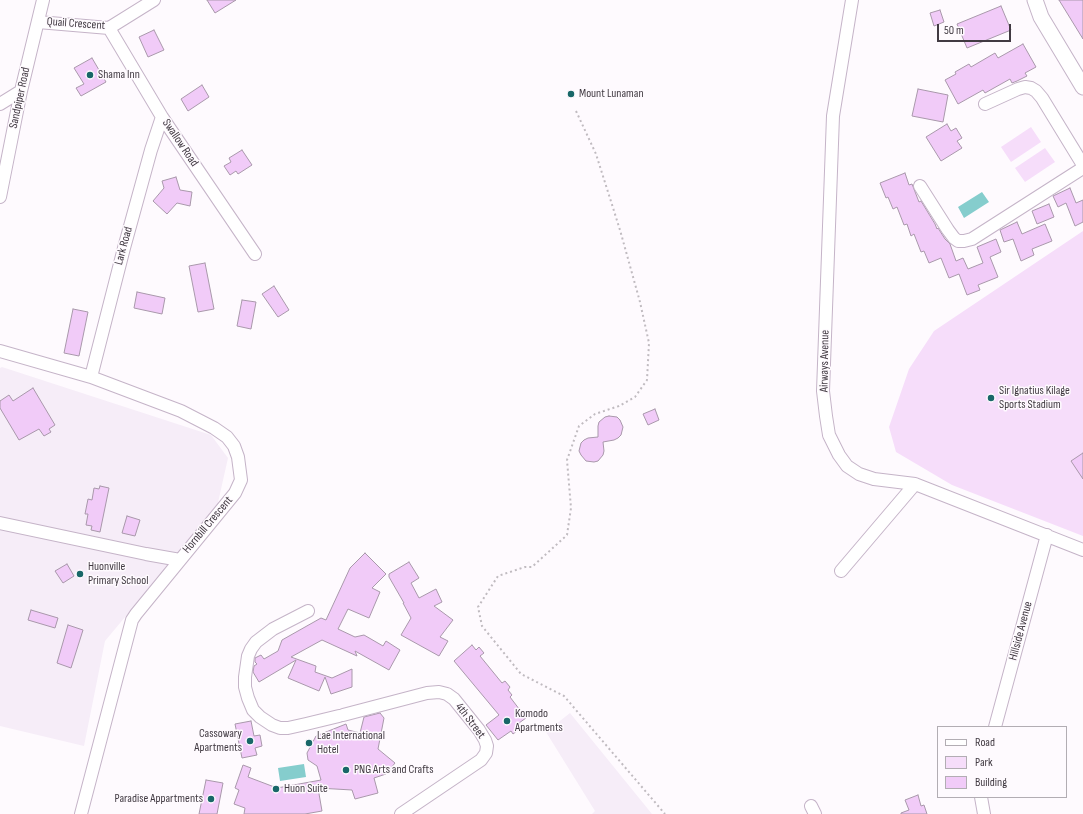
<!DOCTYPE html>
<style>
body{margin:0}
#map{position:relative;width:1083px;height:814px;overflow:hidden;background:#fefafe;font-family:"Sofia Sans Condensed",sans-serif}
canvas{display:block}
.legend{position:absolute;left:937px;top:726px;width:130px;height:72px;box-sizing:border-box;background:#fefafe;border:1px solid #b2adb3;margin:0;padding:5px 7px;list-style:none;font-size:12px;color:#413a42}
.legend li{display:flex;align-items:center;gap:8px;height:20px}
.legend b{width:20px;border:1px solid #b2adb3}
.scale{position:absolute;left:937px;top:24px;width:74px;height:18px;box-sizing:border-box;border:2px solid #413a42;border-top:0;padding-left:5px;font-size:12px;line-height:14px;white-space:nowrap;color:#413a42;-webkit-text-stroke:3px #fefafe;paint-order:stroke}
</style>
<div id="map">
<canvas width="1083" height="814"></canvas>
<ul class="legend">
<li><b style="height:5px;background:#fff"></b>Road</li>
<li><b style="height:11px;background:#f6ddfa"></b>Park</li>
<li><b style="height:11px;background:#f1cbf8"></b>Building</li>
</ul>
<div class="scale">50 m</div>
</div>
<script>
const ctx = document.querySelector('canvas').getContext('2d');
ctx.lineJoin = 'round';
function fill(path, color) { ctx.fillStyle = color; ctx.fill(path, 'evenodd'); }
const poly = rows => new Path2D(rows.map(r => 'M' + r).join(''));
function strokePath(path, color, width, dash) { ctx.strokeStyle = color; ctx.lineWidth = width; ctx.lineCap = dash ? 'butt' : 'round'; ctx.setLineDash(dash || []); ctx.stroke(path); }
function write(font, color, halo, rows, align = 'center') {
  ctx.font = font + ' "Sofia Sans Condensed",sans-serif'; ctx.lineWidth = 3; ctx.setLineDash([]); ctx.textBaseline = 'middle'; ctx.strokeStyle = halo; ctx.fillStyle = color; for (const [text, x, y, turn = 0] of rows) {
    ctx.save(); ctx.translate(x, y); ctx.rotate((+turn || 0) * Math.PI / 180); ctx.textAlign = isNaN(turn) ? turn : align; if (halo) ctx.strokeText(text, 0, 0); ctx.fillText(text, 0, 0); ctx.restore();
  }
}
const built = poly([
 [2,367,211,435,228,458,217,507,105,641,84,746,0,726,0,368],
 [570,713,652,814,592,814,595,811,546,732]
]);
const green = poly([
 [1031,127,1041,142,1011,162,1001,147],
 [1045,148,1055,162,1025,182,1015,168],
 [1083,231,1083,536,952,485,896,452,889,427,909,369,934,331]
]);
const water = poly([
 [982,192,989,202,964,218,958,207],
 [304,764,306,777,280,781,278,768]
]);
const building = poly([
 [207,0,236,0,215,13,207,0],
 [1059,0,1083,0,1083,39,1059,0],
 [1001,6,1011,30,967,48,957,24,1001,6],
 [940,10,944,22,934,26,930,13,940,10],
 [154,30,164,50,148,57,139,37,154,30],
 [1023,44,1036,67,1025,73,1027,76,1017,81,1012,83,1010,79,985,93,983,90,958,104,945,80,956,74,955,72,969,64,971,67,995,53,998,58,1023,44],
 [92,58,106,82,81,96,76,88,84,84,74,68,92,58],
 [202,85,209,97,188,111,181,99,202,85],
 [918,89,948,95,943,122,912,116,918,89],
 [947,124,951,131,956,128,962,138,957,141,962,148,941,161,926,137,947,124],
 [242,150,252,165,238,174,236,171,230,175,224,166,231,162,229,158,242,150],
 [905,173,909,185,912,184,919,202,921,201,935,224,937,229,938,228,945,239,950,244,956,261,963,258,968,269,983,263,977,247,996,239,1001,252,990,257,998,277,978,285,980,290,967,295,959,274,949,278,941,258,929,263,924,251,921,252,914,234,911,236,907,224,904,225,897,207,893,209,888,197,886,198,880,183,905,173],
 [176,177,180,190,192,192,190,206,177,203,167,214,153,201,164,188,162,181,176,177],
 [1070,188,1076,203,1083,200,1083,222,1075,226,1066,203,1058,207,1053,196,1070,188],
 [1049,204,1054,217,1037,224,1032,211,1049,204],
 [1017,222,1022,234,1045,224,1052,241,1032,249,1034,255,1021,261,1013,239,1004,242,1000,230,1017,222],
 [205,263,214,309,198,312,189,266,205,263],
 [274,286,289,310,278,317,262,294,274,286],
 [137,292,165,298,162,314,134,308,137,292],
 [242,300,256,302,251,329,237,326,242,300],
 [73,309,88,312,79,356,64,353,73,309],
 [33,388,55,425,49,429,51,432,44,436,39,429,19,440,0,408,0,401,9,395,13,401,33,388],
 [655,409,659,420,648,425,643,414,655,409],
 [609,416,617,417,620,420,623,427,621,435,618,438,614,440,603,442,604,451,603,455,598,461,594,462,586,461,581,455,579,451,581,443,584,440,588,438,598,437,598,426,599,422,605,417,609,416],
 [1083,453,1083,479,1071,461,1083,453],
 [100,486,109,488,100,532,91,530,92,526,86,525,88,514,85,514,88,499,92,500,94,488,99,489,100,486],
 [127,516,140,520,135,536,122,533,127,516],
 [365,553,386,574,372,588,380,592,369,618,348,609,338,629,355,637,364,635,383,646,386,641,400,650,389,670,355,651,357,656,322,640,291,657,316,666,315,672,332,678,352,669,352,687,331,694,325,677,319,691,288,678,296,660,259,682,253,672,254,666,257,664,255,662,255,658,261,655,264,659,278,651,282,640,321,618,326,620,350,568,365,553],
 [409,562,419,578,411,583,419,598,436,589,442,602,434,606,453,620,440,637,448,641,439,656,401,635,411,618,403,603,404,603,389,577,389,574,409,562],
 [67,564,74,576,63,583,55,571,67,564],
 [31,610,58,618,55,628,28,620,31,610],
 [68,625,83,630,71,668,57,663,68,625],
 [472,645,476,650,479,647,484,653,480,656,502,683,505,681,510,687,508,690,512,695,510,697,526,718,519,723,522,727,513,734,511,731,498,740,486,725,499,715,454,661,472,645],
 [380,713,384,718,378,749,395,763,386,774,374,778,378,793,355,799,352,790,318,788,322,811,305,814,244,814,245,808,234,804,239,790,235,788,243,765,251,768,248,777,277,788,321,780,317,766,308,760,307,753,316,736,346,724,348,730,360,733,364,717,380,713],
 [251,721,254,736,260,735,262,746,255,748,257,755,242,758,235,724,251,721],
 [206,780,223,783,217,814,199,814,206,780],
 [918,795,921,806,924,805,927,814,901,814,901,813,909,810,905,800,918,795]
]);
const path = poly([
 [576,111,596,154,620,230,640,302,649,343,647,380,635,397,619,406,595,414,579,426,567,460,571,508,567,535,532,567,525,567,498,576,478,607,482,626,521,674,564,696,665,814]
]);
const minor = poly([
 [852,0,833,116,823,391,826,416,829,435,839,455,847,466,859,474,874,479,915,484,1083,550],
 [38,22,109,28,154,0],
 [109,28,162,117,255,254],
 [0,104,21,91],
 [985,104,1018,89,1025,87,1031,88,1036,91,1042,98,1083,165],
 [920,186,948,230,954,238,958,241,964,241,972,239,1083,168],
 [0,197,21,91,43,0],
 [0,351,91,377,181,411,214,428,227,437,234,446,238,457,241,480,235,493,136,614,132,620,81,814],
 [91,377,124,248,151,150,162,117],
 [0,523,146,554,180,560],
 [841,571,915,484],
 [308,611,273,629,256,642,251,649,248,656,245,677,245,687,248,698,253,710,260,717,272,725,280,728,288,728,306,724,339,716],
 [343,715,427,693,439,692,447,694,454,699,479,730,485,740,487,746,486,753,481,760,401,814],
 [995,727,1047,535],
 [981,797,984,814],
 [811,806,815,814]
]);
const major = poly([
 [1035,0,1041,17,1083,87]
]);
const markers = [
 [90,75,4,"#186768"],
 [571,94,4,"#186768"],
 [991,398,4,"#186768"],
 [80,574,4,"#186768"],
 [507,721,4,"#186768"],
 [250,741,4,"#186768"],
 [309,743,4,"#186768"],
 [346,770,4,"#186768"],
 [276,789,4,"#186768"],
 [211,799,4,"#186768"]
];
const streetNames = [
 ["Quail Crescent",76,24,4],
 ["Sandpiper Road",20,98,-78],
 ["Swallow Road",180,143,56],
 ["Lark Road",124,246,-75],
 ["Airways Avenue",825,361,-89],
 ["Hornbill Crescent",208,525,-50],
 ["Hillside Avenue",1021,631,-75],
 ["4th Street",470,721,53]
];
const poiNames = [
 ["Shama Inn",98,75],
 ["Mount Lunaman",579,94],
 ["Sir Ignatius Kilage",999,391],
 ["Sports Stadium",999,405],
 ["Huonville",88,567],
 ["Primary School",88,581],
 ["Komodo",515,714],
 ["Apartments",515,728],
 ["Cassowary",242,734,"right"],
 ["Apartments",242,748,"right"],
 ["Lae International",317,736],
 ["Hotel",317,750],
 ["PNG Arts and Crafts",354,770],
 ["Huon Suite",284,789],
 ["Paradise Appartments",203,799,"right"]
];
fill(built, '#f6edf8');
fill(green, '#f6ddfa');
fill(water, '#85cdcd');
fill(building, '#f1cbf8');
strokePath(building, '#a998ab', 1);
strokePath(minor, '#c5b4c8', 14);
strokePath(major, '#c5b4c8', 17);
strokePath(path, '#c0bbc0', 2, [2, 3]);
strokePath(minor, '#fff', 12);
strokePath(major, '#fff', 15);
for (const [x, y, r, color] of markers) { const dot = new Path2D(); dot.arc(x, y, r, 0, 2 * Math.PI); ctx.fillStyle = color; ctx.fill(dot); strokePath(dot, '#fefafe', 1.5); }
write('12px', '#413a42', '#fefafe', streetNames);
write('12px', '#413a42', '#fefafe', poiNames, 'left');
</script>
